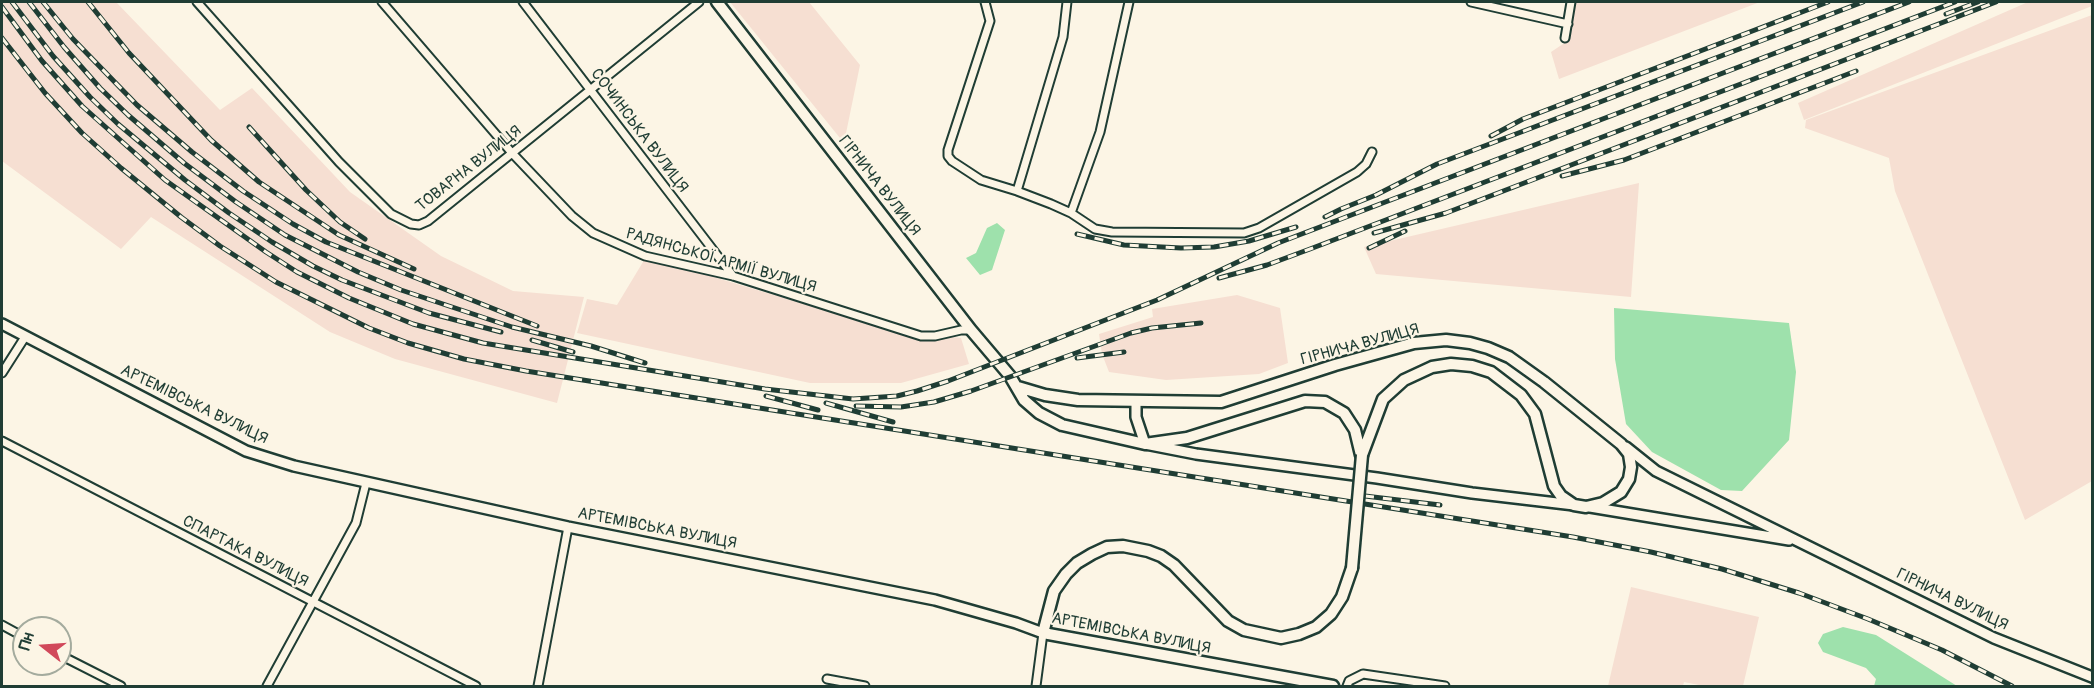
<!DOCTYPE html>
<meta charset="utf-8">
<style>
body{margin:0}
#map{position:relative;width:2094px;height:688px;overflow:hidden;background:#fcf5e5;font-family:Pangolin,sans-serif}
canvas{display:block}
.frame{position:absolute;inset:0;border:3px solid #1f3d34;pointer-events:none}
.north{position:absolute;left:12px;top:616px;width:60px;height:60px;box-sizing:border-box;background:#fcf5e5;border:2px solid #a4ab9e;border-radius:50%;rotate:287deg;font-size:16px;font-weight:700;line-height:24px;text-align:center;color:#1f3d34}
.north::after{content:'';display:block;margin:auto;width:21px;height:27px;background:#d1495b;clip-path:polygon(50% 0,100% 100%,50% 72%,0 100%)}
</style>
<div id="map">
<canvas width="2094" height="688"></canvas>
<div class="frame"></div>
<div class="north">Пн</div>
</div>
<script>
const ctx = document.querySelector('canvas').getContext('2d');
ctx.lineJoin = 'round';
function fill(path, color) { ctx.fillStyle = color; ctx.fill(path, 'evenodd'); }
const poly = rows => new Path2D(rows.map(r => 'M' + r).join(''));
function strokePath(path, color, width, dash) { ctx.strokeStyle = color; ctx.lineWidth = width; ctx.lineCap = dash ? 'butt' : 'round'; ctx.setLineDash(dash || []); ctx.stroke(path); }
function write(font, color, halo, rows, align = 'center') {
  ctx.font = font + ' Pangolin,sans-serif'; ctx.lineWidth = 4.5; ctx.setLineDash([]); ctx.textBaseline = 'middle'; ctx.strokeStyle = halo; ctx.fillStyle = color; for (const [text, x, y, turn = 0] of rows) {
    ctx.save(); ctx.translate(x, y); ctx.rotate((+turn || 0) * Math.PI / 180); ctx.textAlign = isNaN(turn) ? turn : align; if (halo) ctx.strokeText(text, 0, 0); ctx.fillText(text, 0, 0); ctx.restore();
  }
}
const built = poly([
 [2,2,116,2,220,110,252,88,350,192,441,256,513,291,584,297,557,403,395,359,330,332,151,217,121,249,2,161],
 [730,2,809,2,860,65,844,143],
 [1575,2,1760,2,1559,79,1551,52,1566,42],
 [2028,2,2092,2,2092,6,1804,120,1798,103],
 [2092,15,2092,481,2025,520,1895,191,1889,158,1805,128,1806,120],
 [1639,183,1631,297,1376,274,1364,247],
 [646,257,929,341,953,337,961,338,969,364,901,383,810,383,577,333,587,299,617,305],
 [1237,295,1280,308,1288,363,1259,374,1166,380,1109,372,1102,354,1099,334,1153,317,1152,309],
 [1631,587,1759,617,1743,686,1704,686,1684,682,1683,686,1608,686]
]);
const green = poly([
 [997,223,1005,230,992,270,980,275,966,258,976,253,987,228],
 [1614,308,1789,323,1796,372,1789,440,1742,491,1721,490,1652,452,1626,424,1615,359],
 [1843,627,1876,635,1957,686,1874,686,1876,679,1866,668,1823,652,1818,643,1823,634]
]);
const minor = poly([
 [197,2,339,162,391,214,411,224,419,225,428,221,699,2],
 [382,2,512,153,572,216,593,233,645,256,733,276,921,336,935,336,961,330,971,330],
 [523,2,733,276],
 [985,2,990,21,948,150,948,156,952,161,981,180,1017,191,1051,204,1071,213,1095,229,1112,232,1244,233,1259,228,1357,172,1366,164,1372,152],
 [1471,2,1568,24],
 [1565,38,1571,2],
 [1017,191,1063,37,1067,2],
 [1071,213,1100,132,1129,2],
 [2,373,25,337],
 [2,441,476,686],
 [2,625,24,637],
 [60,655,121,686],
 [827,679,865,686],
 [267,686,356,523,366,483],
 [538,686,568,527],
 [1036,686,1043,633],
 [1347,686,1349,681,1363,674,1445,686]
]);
const secondary = poly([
 [2,324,246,451,294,466,568,527,935,600,1016,623,1043,633],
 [1136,401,1136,417,1145,444,1196,454,1377,478,1472,493,1574,505],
 [1626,447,1656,471,1994,638,2092,677],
 [1590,507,1789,540]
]);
const primary = poly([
 [717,2,971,330,1010,376,1024,400,1039,413,1062,425,1145,444,1187,438,1305,401,1325,402,1344,413,1355,430,1361,455],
 [1018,387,1045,395,1078,400,1221,402,1335,365,1414,343,1446,340,1470,343,1488,348,1509,357,1544,382,1621,444,1629,454,1631,467,1629,479,1621,492,1603,503,1586,507,1574,505,1561,496,1554,486,1535,414,1521,395,1491,372,1472,366,1451,364,1432,367,1404,380,1383,399,1362,455],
 [1333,686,1043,633,1054,591,1066,574,1077,563,1092,554,1107,547,1123,546,1148,551,1161,556,1174,565,1228,621,1244,630,1281,638,1299,634,1316,627,1331,614,1342,597,1352,568]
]);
const rail = poly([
 [12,2,53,56,90,97,118,124,185,180,229,213,272,242,313,266,342,280,429,313,501,332],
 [29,2,64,47,100,88,128,115,184,163,236,202,285,235,358,272,401,290,512,327,591,346,645,363],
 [43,2,73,39,137,105,192,152,243,191,293,224,326,242,537,326],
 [88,2,129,53,211,140,259,182,339,235,414,269],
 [2,7,42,61,82,106,165,180,266,252,297,272,349,298,413,324,483,343,765,389,853,399,897,396,917,391,948,381,1157,300,1278,243,1909,2],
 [1946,14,1978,2],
 [2,38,45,93,82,133,121,168,181,217,220,246,276,282,369,328,408,343,464,359,526,371,1573,537,1651,552,1722,569,1799,593,1868,619,1942,650,2012,686],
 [249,127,306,190,340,222,365,239],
 [1491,136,1523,119,1828,2],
 [1562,176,1624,160,1856,71],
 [1325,217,1341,209,1376,195,1437,164,1863,2],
 [1374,233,1446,213,1996,2],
 [1077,234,1124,245,1181,248,1214,247,1249,241,1296,227],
 [1369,248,1405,231],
 [1219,278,1267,265,1310,249,1955,2],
 [532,340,573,352],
 [1077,358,1124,352],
 [766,396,818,410],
 [826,403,893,422],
 [856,406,901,407,934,402,971,391,1131,333,1152,328,1201,323],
 [1365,496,1440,505]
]);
const primaryBridge = poly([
 [1352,568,1362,455]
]);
const streetNames = [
 ["СОЧИНСЬКА ВУЛИЦЯ",639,131,53],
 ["ТОВАРНА ВУЛИЦЯ",469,169,-38],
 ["ГІРНИЧА ВУЛИЦЯ",879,186,52],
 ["РАДЯНСЬКОЇ АРМІЇ ВУЛИЦЯ",721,261,16],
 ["ГІРНИЧА ВУЛИЦЯ",1360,345,-15],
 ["АРТЕМІВСЬКА ВУЛИЦЯ",194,405,26],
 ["АРТЕМІВСЬКА ВУЛИЦЯ",657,529,11],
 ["СПАРТАКА ВУЛИЦЯ",245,552,27],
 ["ГІРНИЧА ВУЛИЦЯ",1952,600,26],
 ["АРТЕМІВСЬКА ВУЛИЦЯ",1131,634,11]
];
fill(built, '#f6dfd2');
fill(green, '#9ee1ac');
strokePath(minor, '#1f3d34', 11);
strokePath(secondary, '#1f3d34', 14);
strokePath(primary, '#1f3d34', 15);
strokePath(minor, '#fcf5e5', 7);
strokePath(secondary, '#fcf5e5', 9);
strokePath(primary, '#fcf5e5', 10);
strokePath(rail, '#1f3d34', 5);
strokePath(rail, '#fcf5e5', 3, [9]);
strokePath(primaryBridge, '#1f3d34', 15, []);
strokePath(primaryBridge, '#fcf5e5', 10);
write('16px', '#1f3d34', '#fcf5e5', streetNames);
</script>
